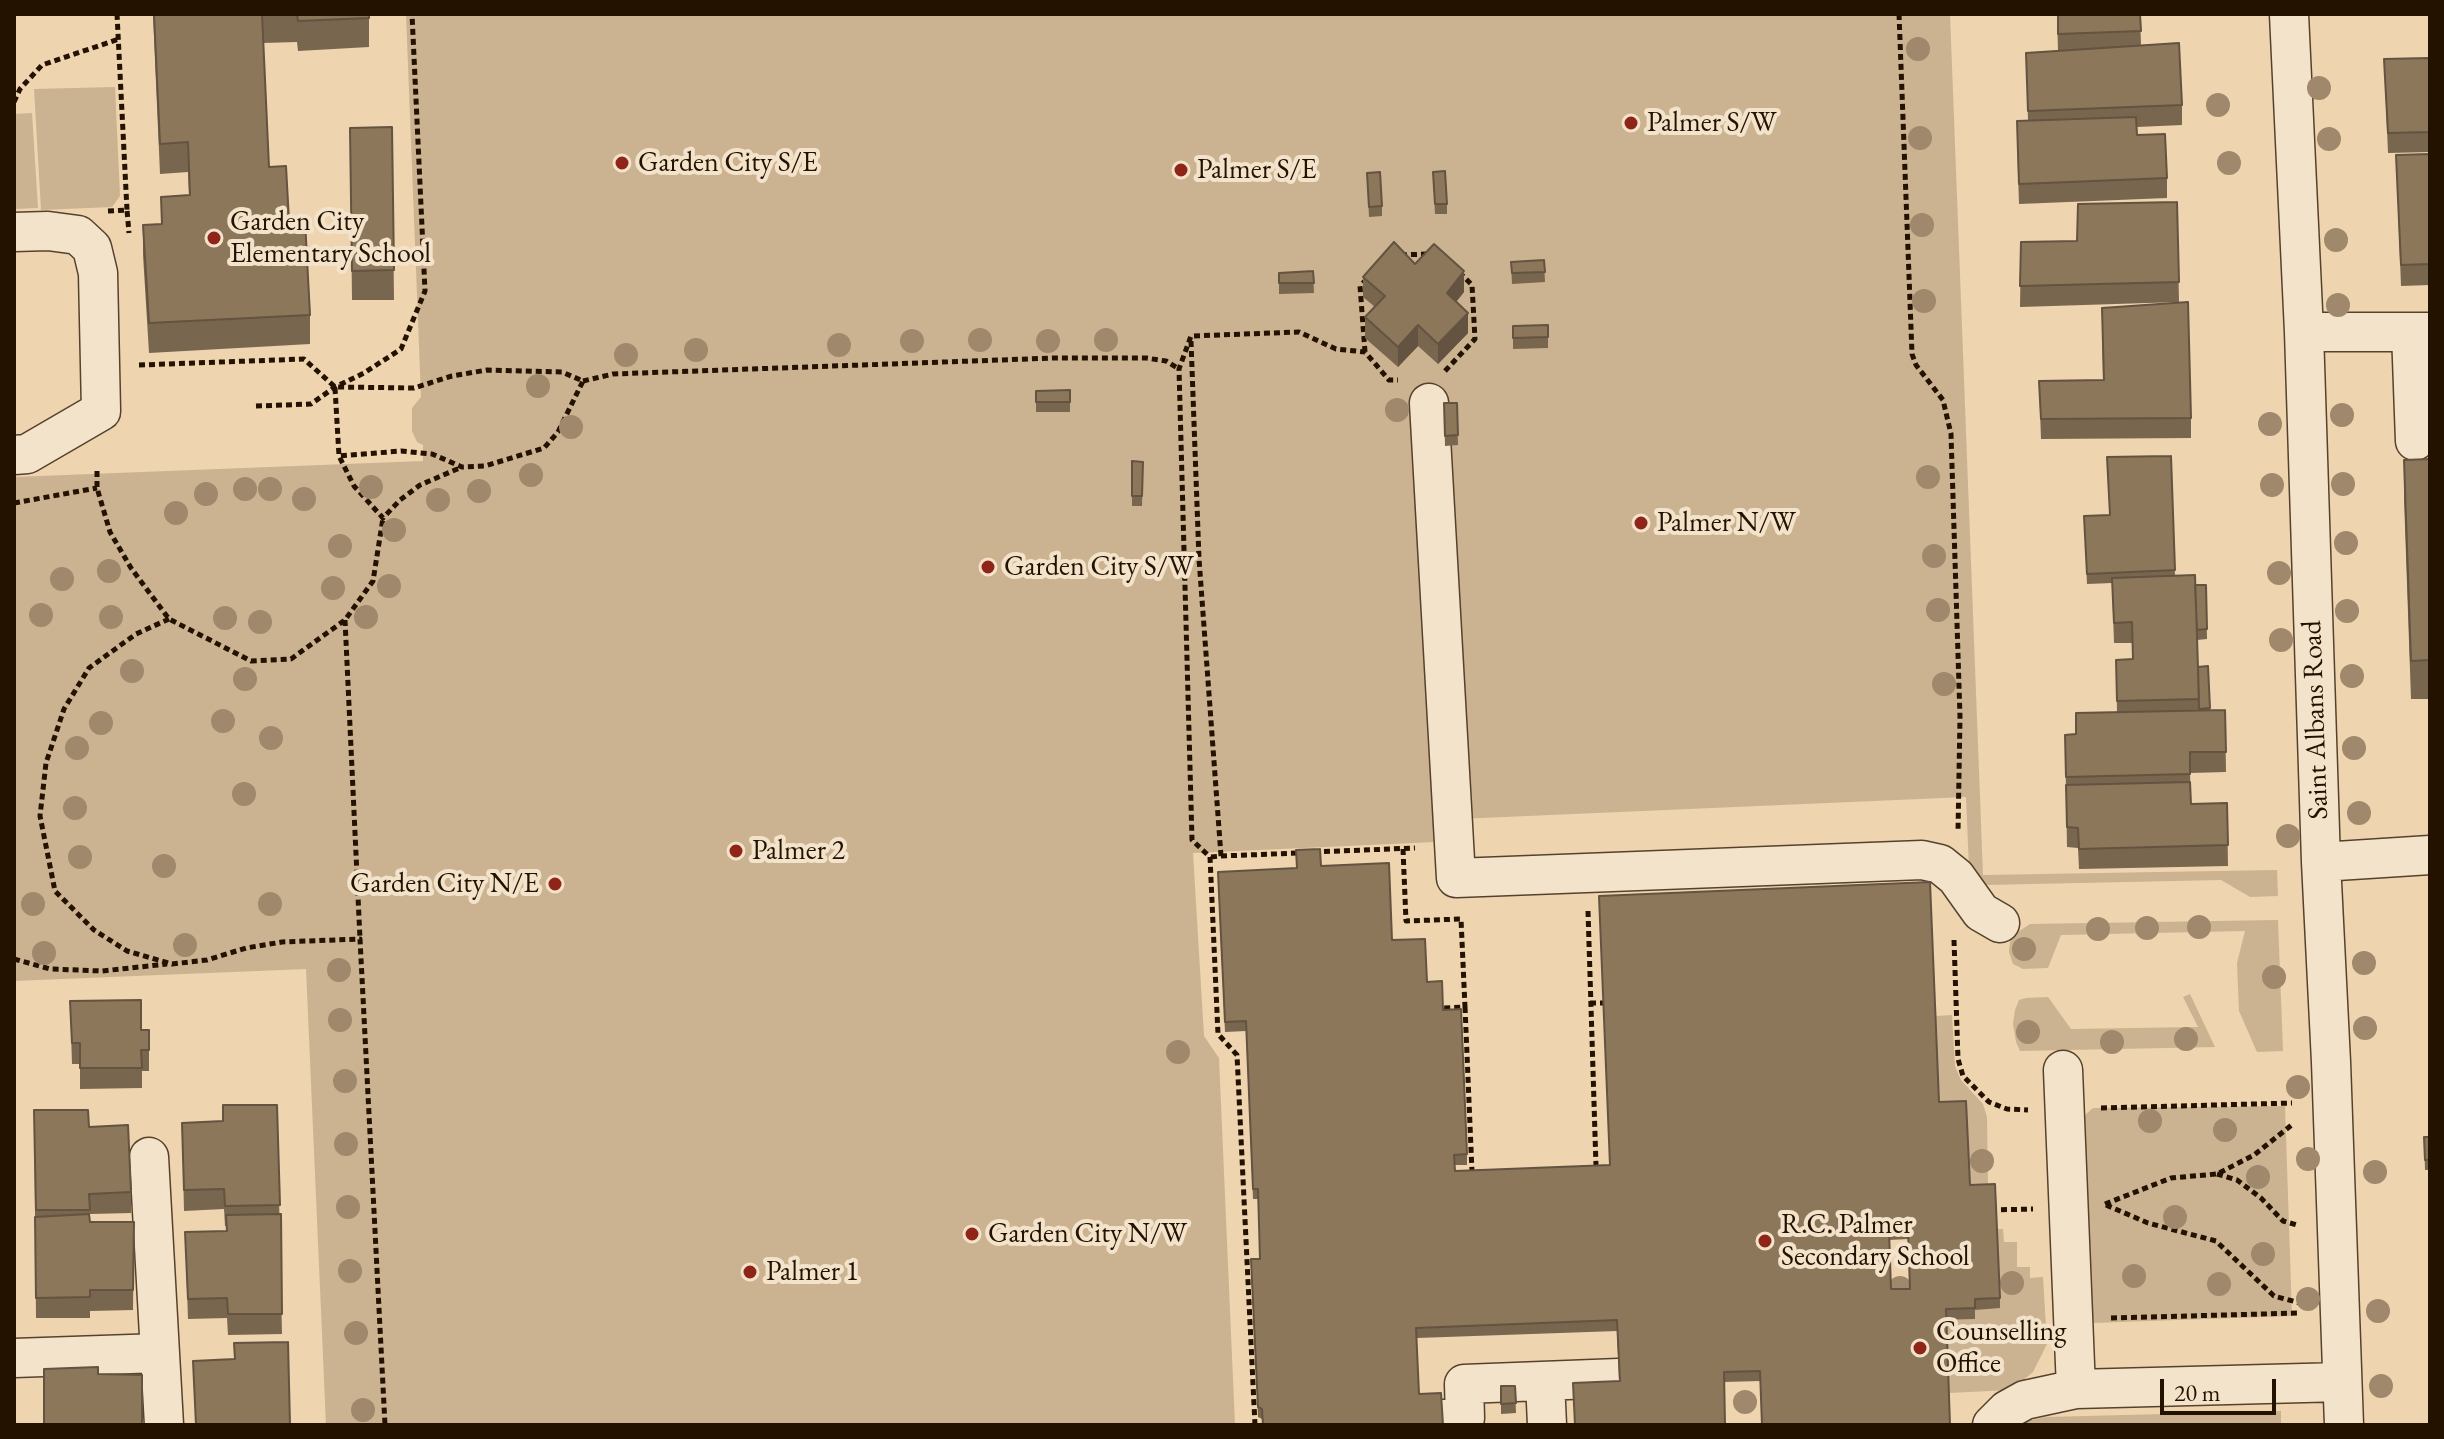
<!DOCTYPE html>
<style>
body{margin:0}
#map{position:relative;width:2444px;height:1439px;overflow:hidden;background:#eed4af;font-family:"EB Garamond",serif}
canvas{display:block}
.frame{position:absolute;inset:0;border:16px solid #231200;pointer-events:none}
.scale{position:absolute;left:2160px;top:1379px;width:116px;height:36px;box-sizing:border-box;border:4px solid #231200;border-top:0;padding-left:10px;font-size:24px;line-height:28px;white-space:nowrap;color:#231200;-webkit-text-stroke:6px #f4e3cb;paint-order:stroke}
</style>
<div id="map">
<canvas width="2444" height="1439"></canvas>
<div class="frame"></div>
<div class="scale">20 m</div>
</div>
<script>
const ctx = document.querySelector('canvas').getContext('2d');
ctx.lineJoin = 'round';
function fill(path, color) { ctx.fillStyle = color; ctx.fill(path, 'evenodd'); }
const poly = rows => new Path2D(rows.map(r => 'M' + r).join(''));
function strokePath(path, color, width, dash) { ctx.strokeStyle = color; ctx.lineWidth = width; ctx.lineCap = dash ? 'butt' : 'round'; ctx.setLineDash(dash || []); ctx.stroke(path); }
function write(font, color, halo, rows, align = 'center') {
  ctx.font = font + ' "EB Garamond",serif'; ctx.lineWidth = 8; ctx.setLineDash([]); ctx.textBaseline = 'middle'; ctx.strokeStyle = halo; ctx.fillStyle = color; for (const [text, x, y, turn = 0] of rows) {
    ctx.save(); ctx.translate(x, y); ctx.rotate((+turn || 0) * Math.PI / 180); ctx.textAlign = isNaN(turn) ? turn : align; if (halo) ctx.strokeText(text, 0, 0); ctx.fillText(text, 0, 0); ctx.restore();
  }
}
const green = poly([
 [406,14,1950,14,1983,875,2277,870,2278,896,2250,897,2221,880,1985,885,1973,881,1969,869,1966,797,1435,820,1435,842,1193,853,1204,1036,1219,1058,1235,1425,326,1425,306,969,14,981,14,477,423,461,423,445,417,442,412,431,412,408,421,397],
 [115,87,120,196,112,207,41,210,34,89],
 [32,113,38,208,14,209,14,114],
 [2278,920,2283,1051,2257,1052,2239,1011,2237,963,2245,931,2061,935,2048,968,2023,969,2013,964,2009,952,2010,942,2015,934,2030,924],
 [2190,994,2215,1047,2020,1051,2016,1042,2013,1024,2015,1010,2019,1000,2026,998,2048,997,2071,1029,2198,1027,2183,997],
 [1952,1015,1955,1066,1961,1080,1983,1104,1987,1117,1988,1183,1984,1192,1970,1193,1939,1113,1936,1016],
 [2285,1106,2292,1316,2092,1323,2085,1115,2093,1108],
 [1997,1229,2003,1229,2004,1242,2017,1242,2017,1267,2030,1267,2030,1278,2043,1277,2047,1344,2033,1372,2011,1390,1949,1393,1946,1320,1975,1319,1975,1310],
 [2281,1411,2281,1425,2023,1425,2027,1421,2046,1417]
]);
const path = poly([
 [117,14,127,210],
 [1899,14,1912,354,1916,365,1943,400,1951,434,1960,717,1958,832],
 [14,102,20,89,42,65,119,39],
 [108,211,127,210,129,233],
 [1401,255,1427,254],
 [1191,341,1199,559,1221,856,1210,857],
 [1365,352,1360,286,1366,280],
 [139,365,304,359,335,387,414,388,452,376,487,370,562,372,583,381,558,432,544,448,485,466,462,467,432,454,401,451,339,456],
 [1445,371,1475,339,1472,285,1461,274],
 [583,381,613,374,1055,358,1146,358,1166,361,1179,369],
 [335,388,339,456,354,486,383,518,400,500,420,485,462,467],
 [256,406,311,404,335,387,364,373,401,349,425,291,412,14],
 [97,471,97,488,110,532,131,568,169,619,251,661,291,659,345,620,373,581,383,518],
 [14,503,97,488],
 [169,619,136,634,89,668,64,709,46,763,40,816,55,891,94,930,127,951,172,964,207,960,246,948,282,942,360,939,385,1425],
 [345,620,360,939],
 [1403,849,1406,921,1461,919,1465,1007,1443,1008],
 [1314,852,1415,848],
 [1221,856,1300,853],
 [1588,911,1596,1166],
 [1954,940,1958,1059,1963,1076,1989,1102,2007,1109,2028,1110],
 [14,959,50,969,102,971,167,964],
 [1590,1003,1603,1003],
 [1465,1007,1472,1172,1469,1172],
 [2101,1108,2292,1103],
 [2217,1174,2237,1180,2261,1198,2283,1221,2297,1225],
 [2105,1204,2171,1178,2217,1174,2254,1155,2293,1124],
 [2106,1205,2148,1223,2216,1241,2274,1296,2300,1303],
 [1991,1210,2033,1209],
 [2111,1318,2300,1313],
 [1255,1425,1237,1055,1218,1034,1210,857,1192,840,1179,369,1191,336,1299,332,1336,349,1365,352,1389,380,1398,380]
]);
const minor = poly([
 [2289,14,2304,332,2321,862,2331,1062,2344,1425],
 [14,232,48,231,78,235,92,248,98,273,101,411,27,454,14,455],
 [2304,332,2430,332],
 [2411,332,2415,441],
 [1429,403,1456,878,1922,860,1940,864,1956,877,1981,912,2000,923],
 [2321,862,2430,855],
 [2063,1070,2076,1389],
 [149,1157,164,1425],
 [14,1358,160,1353],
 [1545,1381,1547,1425],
 [1419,1420,1465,1418,1464,1384,1619,1378],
 [1992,1425,2007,1410,2025,1400,2076,1389,2342,1382]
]);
const trees = [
 [1918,49],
 [2319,88],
 [2218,105],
 [1920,138],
 [2329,139],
 [2229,163],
 [1922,225],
 [2336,240],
 [1924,301],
 [2338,305],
 [980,340],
 [1106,340],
 [912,341],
 [1048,341],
 [839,345],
 [696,350],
 [626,355],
 [538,386],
 [1397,410],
 [2342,415],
 [2270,424],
 [571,427],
 [531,475],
 [1928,477],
 [2343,484],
 [2272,485],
 [371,487],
 [245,489],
 [270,489],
 [479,491],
 [206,494],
 [304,499],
 [438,500],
 [176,513],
 [394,530],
 [2346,543],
 [340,546],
 [1934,556],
 [109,571],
 [2279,573],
 [62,579],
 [389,586],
 [333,588],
 [1938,610],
 [2347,611],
 [41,615],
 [111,617],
 [366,617],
 [225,618],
 [260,622],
 [2281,640],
 [132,671],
 [2352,676],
 [245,679],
 [1944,684],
 [223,721],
 [101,723],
 [271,738],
 [77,748],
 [2354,748],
 [244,794],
 [75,808],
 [2359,813],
 [2288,836],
 [80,857],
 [164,866],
 [33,904],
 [270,904],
 [2199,927],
 [2147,928],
 [2098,929],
 [185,945],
 [2024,949],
 [44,953],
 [2364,963],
 [339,970],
 [2274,977],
 [340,1020],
 [2365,1028],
 [2028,1032],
 [2186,1039],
 [2112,1042],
 [1178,1052],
 [345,1081],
 [2298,1087],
 [2150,1121],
 [2225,1130],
 [346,1144],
 [2308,1159],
 [1982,1161],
 [2375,1172],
 [2258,1177],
 [348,1207],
 [2175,1217],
 [2263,1254],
 [350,1271],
 [2134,1276],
 [2012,1283],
 [2219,1284],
 [1900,1288],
 [2308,1299],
 [2378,1311],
 [356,1333],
 [2381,1386],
 [1745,1402],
 [363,1410]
];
const wall = poly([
 [153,14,369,14,369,47,298,51,297,42,263,43,269,167,289,221,310,315,310,344,149,353,143,255,143,225,161,224,189,195,188,172,160,174],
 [2057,14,2140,14,2141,45,2182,105,2182,125,2137,127,2137,135,2167,178,2167,198,2019,204,2017,141,2028,120,2026,53,2058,51],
 [2430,58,2430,152,2388,153,2384,59],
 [392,127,394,300,352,300,350,128],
 [2430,154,2430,285,2401,286,2396,155],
 [1433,172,1447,204,1447,214,1435,214],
 [1367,173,1382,206,1382,216,1369,217],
 [2177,202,2179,302,2020,307,2021,242,2077,241],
 [1544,260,1545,282,1512,284,1511,262],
 [1415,264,1464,292,1456,302,1468,333,1438,364,1418,346,1398,367,1365,338,1365,317,1375,307,1363,297,1363,277],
 [1313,271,1314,293,1279,294,1279,273],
 [1548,325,1548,348,1513,349,1513,326],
 [2102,328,2191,418,2191,438,2041,439,2039,381,2103,380],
 [1070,390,1070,412,1036,412,1036,391],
 [1444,403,1457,403,1458,445,1445,446],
 [2171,456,2175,576,2195,585,2206,585,2207,639,2197,640,2198,667,2208,666,2210,710,2225,710,2226,772,2190,773,2191,804,2227,803,2228,866,2079,869,2078,848,2067,847,2065,735,2076,734,2117,712,2116,660,2132,659,2132,643,2114,643,2112,583,2087,584,2084,516,2110,515],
 [2430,459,2430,699,2411,699,2404,498,2404,460],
 [1132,461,1143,462,1142,506,1132,506],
 [1321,866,1392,940,1427,982,1443,1010,1467,1154,1467,1165,1454,1165,1455,1171,1609,1165,1939,1102,1970,1185,2000,1298,2000,1308,1975,1310,1975,1319,1946,1320,1760,1381,1724,1382,1619,1381,1617,1331,1417,1338,1262,1419,1258,1417,1251,1269,1260,1259,1258,1199,1253,1199,1246,1031,1225,1032,1218,882,1297,868],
 [1908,1239,1910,1289,1891,1289,1889,1240],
 [70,1001,141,1030,149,1030,149,1071,142,1071,142,1088,80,1089,80,1064,72,1064],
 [277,1105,282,1334,228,1335,227,1318,188,1319,185,1232,226,1231,226,1226,225,1226,224,1209,184,1211,182,1123,223,1121],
 [34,1110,89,1127,131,1192,131,1213,90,1214,90,1222,134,1222,133,1310,90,1311,90,1318,36,1318],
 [2424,1137,2430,1137,2430,1170,2425,1170],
 [1501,1386,1515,1386,1516,1413,1501,1414]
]);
const shadedWall = poly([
 [1464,271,1464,292,1447,313,1447,293],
 [1468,313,1468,333,1438,364,1438,344],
 [1418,325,1418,346,1398,367,1398,347]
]);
const building = poly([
 [154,14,262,14,269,167,286,166,289,221,305,220,310,315,149,323,143,225,162,224,161,197,190,195,188,142,160,144,154,14],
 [297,14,369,14,369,18,298,21,297,14],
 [2058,14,2140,14,2141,31,2058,34,2058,14],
 [2179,43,2182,105,2028,111,2026,53,2179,43],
 [2430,58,2430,132,2388,133,2384,59,2430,58],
 [2136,117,2137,135,2165,134,2167,178,2019,184,2017,121,2136,117],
 [392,127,394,270,352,271,350,128,392,127],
 [2430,154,2430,264,2401,265,2396,155,2430,154],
 [1445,171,1447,204,1435,204,1433,172,1445,171],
 [1380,172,1382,206,1369,207,1367,173,1380,172],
 [2177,202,2179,282,2020,286,2021,242,2077,241,2078,204,2177,202],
 [1394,242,1415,264,1434,244,1464,271,1447,293,1468,313,1438,344,1418,325,1398,347,1365,317,1385,296,1363,277,1394,242],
 [1544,260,1545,272,1512,273,1511,262,1544,260],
 [1313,271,1314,283,1279,283,1279,273,1313,271],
 [2188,302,2191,418,2041,419,2039,381,2104,380,2102,308,2188,302],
 [1548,325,1548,337,1513,338,1513,326,1548,325],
 [1070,390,1070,402,1036,402,1036,391,1070,390],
 [1444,403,1457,403,1458,435,1445,436,1444,403],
 [2171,456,2175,570,2087,574,2084,516,2110,515,2107,457,2171,456],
 [2430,459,2430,660,2411,661,2404,460,2430,459],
 [1132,461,1143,462,1142,496,1132,496,1132,461],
 [2195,575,2199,699,2117,701,2116,660,2133,659,2132,622,2114,623,2112,578,2195,575],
 [2195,585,2206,585,2207,629,2197,630,2195,585],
 [2208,666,2210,708,2199,709,2198,667,2208,666],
 [2225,710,2226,752,2190,752,2190,774,2066,777,2065,735,2076,734,2076,713,2225,710],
 [2190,782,2191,804,2227,803,2228,845,2079,849,2078,828,2067,827,2066,785,2190,782],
 [1320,849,1321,866,1389,863,1392,940,1425,939,1427,982,1442,981,1443,1010,1461,1009,1467,1154,1454,1155,1455,1171,1610,1165,1599,896,1930,882,1939,1102,1966,1101,1970,1185,1995,1184,2000,1298,1975,1299,1975,1308,1946,1309,1950,1425,1762,1425,1760,1371,1724,1372,1725,1425,1575,1425,1573,1383,1620,1381,1617,1320,1416,1328,1419,1394,1441,1393,1443,1425,1263,1425,1262,1409,1258,1407,1251,1259,1260,1259,1258,1189,1253,1189,1246,1021,1225,1022,1218,872,1297,868,1296,850,1320,849],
 [1908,1229,1910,1289,1891,1289,1889,1230,1908,1229],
 [141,1000,141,1030,149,1030,149,1050,141,1050,142,1068,80,1068,80,1043,72,1043,70,1001,141,1000],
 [223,1105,277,1105,280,1205,225,1206,224,1189,184,1190,182,1123,223,1121,223,1105],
 [34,1110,88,1110,89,1127,128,1125,131,1192,89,1194,90,1210,36,1210,34,1110],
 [2424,1137,2430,1137,2430,1160,2425,1160,2424,1137],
 [89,1214,90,1222,134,1222,133,1290,90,1290,90,1297,36,1298,35,1217,89,1214],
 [281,1214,282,1314,228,1314,227,1298,188,1299,185,1232,227,1231,226,1215,281,1214],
 [288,1342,290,1425,196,1425,193,1361,235,1359,234,1343,288,1342],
 [98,1367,98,1374,142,1375,142,1425,44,1425,44,1369,98,1367],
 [1501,1386,1515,1386,1516,1403,1501,1404,1501,1386]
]);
const markers = [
 [1631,123,8,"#8f2418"],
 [622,163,8,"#8f2418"],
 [1181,170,8,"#8f2418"],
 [214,238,8,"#8f2418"],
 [1641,523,8,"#8f2418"],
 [988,567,8,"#8f2418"],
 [736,851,8,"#8f2418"],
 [555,884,8,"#8f2418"],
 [972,1234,8,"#8f2418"],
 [1765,1241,8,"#8f2418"],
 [750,1272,8,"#8f2418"],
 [1920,1348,8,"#8f2418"]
];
const poiNames = [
 ["Palmer S/W",1647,123],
 ["Garden City S/E",638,163],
 ["Palmer S/E",1197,170],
 ["Garden City",230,222],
 ["Elementary School",230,254],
 ["Palmer N/W",1657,523],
 ["Garden City S/W",1004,567],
 ["Palmer 2",752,851],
 ["Garden City N/E",539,884,"right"],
 ["R.C. Palmer",1781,1225],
 ["Secondary School",1781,1257],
 ["Garden City N/W",988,1234],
 ["Palmer 1",766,1272],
 ["Counselling",1936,1332],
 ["Office",1936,1364]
];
const streetNames = [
 ["Saint Albans Road",2316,720,-92]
];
fill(green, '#cbb391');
strokePath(minor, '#56422c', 41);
strokePath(path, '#231200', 5, [6, 4]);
strokePath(minor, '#f4e3cb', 38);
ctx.fillStyle = '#9f886b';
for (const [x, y] of trees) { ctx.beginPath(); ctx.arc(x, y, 12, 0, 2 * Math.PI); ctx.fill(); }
fill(wall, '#79664e');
fill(shadedWall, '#635340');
fill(building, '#8d775b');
strokePath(building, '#635340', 2);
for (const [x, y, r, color] of markers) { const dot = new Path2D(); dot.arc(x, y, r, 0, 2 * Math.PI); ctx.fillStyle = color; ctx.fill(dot); strokePath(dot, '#f4e3cb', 3); }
write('28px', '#231200', '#f4e3cb', poiNames, 'left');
write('28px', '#231200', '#f4e3cb', streetNames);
</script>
